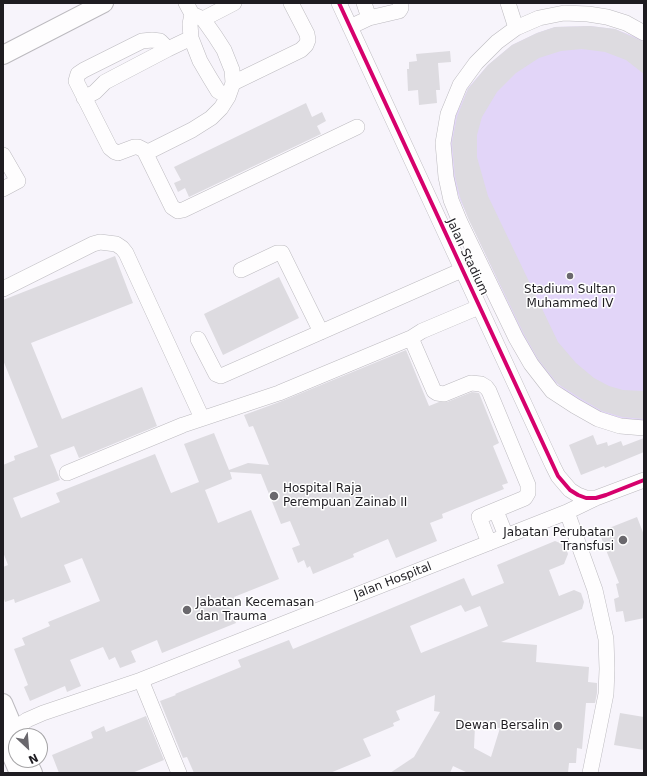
<!DOCTYPE html>
<style>
body{margin:0}
#map{position:relative;width:647px;height:776px;overflow:hidden;background:#f7f4fb;font-family:"DejaVu Sans",sans-serif}
canvas{display:block}
.frame{position:absolute;inset:0;border:4px solid #1e1c21;pointer-events:none}
.north{position:absolute;left:8px;top:728px;width:40px;height:40px;box-sizing:border-box;background:#fff;border:1px solid #a5a4a6;border-radius:50%;rotate:154deg;font-size:11px;font-weight:700;line-height:16px;text-align:center;color:#1e1c21}
.north::after{content:'';display:block;margin:auto;width:14px;height:18px;background:#6a686d;clip-path:polygon(50% 0,100% 100%,50% 72%,0 100%)}
</style>
<div id="map">
<canvas width="647" height="776"></canvas>
<div class="frame"></div>
<div class="north">N</div>
</div>
<script>
const ctx = document.querySelector('canvas').getContext('2d');
ctx.lineJoin = 'round';
function fill(path, color) { ctx.fillStyle = color; ctx.fill(path, 'evenodd'); }
const poly = rows => new Path2D(rows.map(r => 'M' + r).join(''));
function strokePath(path, color, width, dash) { ctx.strokeStyle = color; ctx.lineWidth = width; ctx.lineCap = dash ? 'butt' : 'round'; ctx.setLineDash(dash || []); ctx.stroke(path); }
function write(font, color, halo, rows, align = 'center') {
  ctx.font = font + ' "DejaVu Sans",sans-serif'; ctx.lineWidth = 3; ctx.setLineDash([]); ctx.textBaseline = 'middle'; ctx.strokeStyle = halo; ctx.fillStyle = color; for (const [text, x, y, turn = 0] of rows) {
    ctx.save(); ctx.translate(x, y); ctx.rotate((+turn || 0) * Math.PI / 180); ctx.textAlign = isNaN(turn) ? turn : align; if (halo) ctx.strokeText(text, 0, 0); ctx.fillText(text, 0, 0); ctx.restore();
  }
}
const green = poly([
 [590,26,615,29,638,38,644,42,644,422,609,416,581,405,546,374,531,352,460,200,450,170,448,142,456,115,468,88,488,65,512,45,537,33,555,27]
]);
const building = poly([
 [590,26,615,29,644,42,644,74,626,60,605,52,582,49,561,51,539,58,516,73,497,92,482,117,477,135,477,157,488,196,558,342,576,363,594,378,609,386,623,390,644,391,644,419,622,417,602,411,580,398,558,384,538,359,524,334,468,218,460,197,455,176,452,143,457,117,468,89,488,65,512,45,537,33,555,27],
 [450,51,451,62,438,63,440,90,436,90,437,103,419,105,418,90,408,91,407,69,409,69,409,62,417,61,416,54],
 [306,103,312,117,322,112,326,121,317,126,321,134,189,197,185,188,178,192,174,183,181,180,174,167],
 [115,256,133,303,31,343,62,419,142,387,157,426,79,458,74,446,50,455,60,480,13,498,21,518,60,502,56,493,155,454,171,493,199,482,184,444,214,433,229,470,248,463,269,465,253,426,249,427,244,415,282,401,406,350,429,406,439,402,447,402,472,392,479,393,499,443,493,446,508,483,502,485,504,489,442,514,443,518,430,523,437,541,396,558,388,539,353,554,354,557,313,574,310,566,307,568,304,560,298,563,292,548,300,545,290,521,281,524,261,474,230,472,232,479,205,490,218,523,251,510,279,579,234,597,236,601,228,604,236,623,162,653,157,640,131,651,136,662,120,668,115,657,109,660,103,647,70,660,81,686,67,692,65,686,30,701,24,687,28,685,14,649,25,645,22,638,50,626,48,622,100,601,82,558,64,565,71,582,15,603,14,599,5,602,3,596,3,567,8,565,3,552,3,465,15,460,14,456,38,447,3,360,3,300],
 [279,277,299,318,223,355,204,314],
 [593,435,597,445,607,442,608,446,621,441,623,446,644,438,644,452,605,468,604,466,581,475,569,445],
 [637,517,644,535,644,618,625,622,623,611,616,612,614,599,619,597,616,584,619,583,599,532],
 [555,541,565,545,568,554,564,564,549,570,559,596,574,590,581,593,584,602,582,609,501,642,537,645,536,662,589,667,588,682,597,683,597,693,595,703,586,703,582,749,577,748,576,763,569,763,568,773,468,773,453,766,450,773,390,773,414,757,440,712,434,711,435,695,396,711,400,720,393,723,394,726,363,739,371,756,330,773,194,773,187,757,183,758,160,701,176,695,175,694,241,667,238,660,289,640,293,649,464,578,472,596,504,583,497,565],
 [461,605,465,612,480,606,488,626,421,653,410,626],
 [475,726,500,728,491,757,474,748],
 [620,713,644,717,644,750,614,745],
 [146,716,164,760,132,773,59,773,52,755,93,738,91,732,104,726,106,732]
]);
const minor = poly([
 [186,3,192,14,190,24,191,38,200,61,210,78,218,91,228,97],
 [339,3,553,466,558,476,570,490,578,495,586,498,596,498],
 [364,3,369,18],
 [508,3,516,28],
 [203,19,234,3],
 [350,27,369,18,399,11,401,8,400,3],
 [644,33,626,23,607,17,588,14,564,13,539,18,516,28,497,42,476,63,460,85,448,114,443,143,446,177,451,200,460,222,516,338,531,364,552,391,575,406,598,419,620,426,644,428],
 [191,38,168,49,160,41,152,40,142,41,84,70,78,74,76,81,110,148,115,152,118,153,134,147,138,147,144,150,172,207,178,211,183,210,357,127],
 [233,83,301,50,306,45,308,40,307,34,291,3],
 [84,98,95,92,105,82,168,49],
 [146,153,192,130,211,118,221,108,228,97,233,83,232,70,224,50,215,36,203,19,192,14],
 [3,155,18,181,3,189],
 [241,270,277,253,282,253,321,332],
 [3,289,93,244,100,242,116,244,122,248,126,253,202,418],
 [411,338,434,391,437,393,444,394,471,383,481,384,486,387,489,391,528,485,528,493,525,498,479,517,489,543],
 [198,339,216,374,221,376,462,270],
 [67,473,183,425,279,393,411,338,422,331,479,307],
 [496,511,506,536],
 [567,512,595,590,606,639,607,669,606,694,590,773],
 [141,680,179,773],
 [14,729,27,720,43,713,141,680,567,512,596,498,644,480]
]);
const major = poly([
 [3,55,104,3],
 [3,703,17,736],
 [3,736,19,773],
 [27,760,33,773]
]);
const cycleway = poly([
 [339,3,558,476,570,490,578,495,586,498,596,498,606,495,644,480]
]);
const markers = [
 [570,276,4,"#6a686d"],
 [274,496,5,"#6a686d"],
 [623,540,5,"#6a686d"],
 [187,610,5,"#6a686d"],
 [558,726,5,"#6a686d"]
];
const streetNames = [
 ["Jalan Stadium",467,257,65],
 ["Jalan Hospital",393,581,-21]
];
const poiNames = [
 ["Stadium Sultan",570,290,"center"],
 ["Muhammed IV",570,304,"center"],
 ["Hospital Raja",283,489],
 ["Perempuan Zainab II",283,503],
 ["Jabatan Perubatan",614,533,"right"],
 ["Transfusi",614,547,"right"],
 ["Jabatan Kecemasan",196,603],
 ["dan Trauma",196,617],
 ["Dewan Bersalin",549,726,"right"]
];
fill(green, '#e2d5f8');
fill(building, '#dddbe0');
strokePath(minor, '#bcbabf', 16);
strokePath(major, '#bcbabf', 20);
strokePath(minor, '#fefdfe', 15);
strokePath(major, '#fefdfe', 18);
strokePath(cycleway, '#d6006c', 4);
for (const [x, y, r, color] of markers) { const dot = new Path2D(); dot.arc(x, y, r, 0, 2 * Math.PI); ctx.fillStyle = color; ctx.fill(dot); strokePath(dot, '#fff', 1.5); }
write('12px', '#1e1c21', '#fff', streetNames);
write('12px', '#1e1c21', '#fff', poiNames, 'left');
</script>
